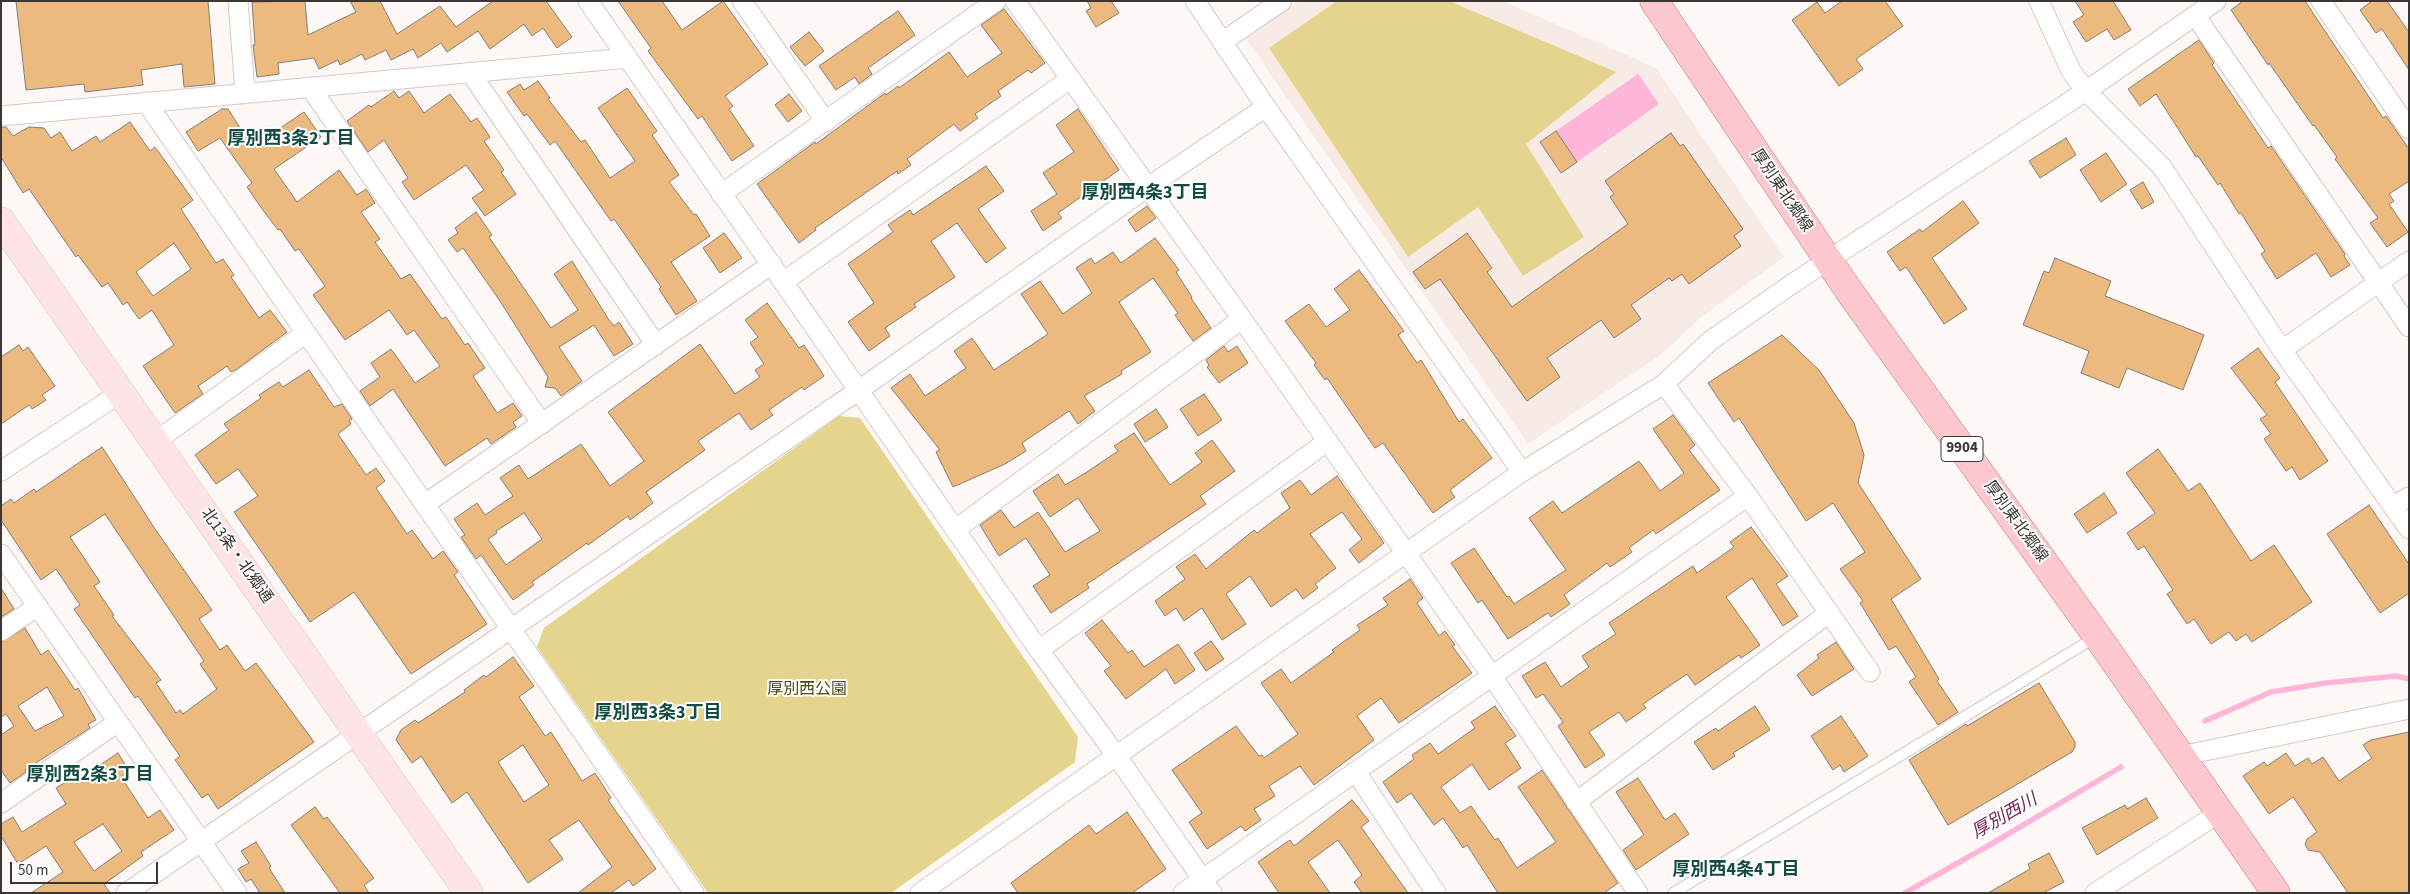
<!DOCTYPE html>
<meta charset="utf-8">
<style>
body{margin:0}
#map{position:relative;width:2410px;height:894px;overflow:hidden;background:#fdf8f5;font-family:"Source Sans 3",sans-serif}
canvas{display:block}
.frame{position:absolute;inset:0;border:2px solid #3b3634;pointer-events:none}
.scale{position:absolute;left:10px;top:862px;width:148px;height:22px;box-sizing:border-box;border:2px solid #3b3634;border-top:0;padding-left:6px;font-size:15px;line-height:18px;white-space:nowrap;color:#3b3634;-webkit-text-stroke:4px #fff;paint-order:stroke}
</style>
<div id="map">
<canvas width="2410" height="894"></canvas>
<div class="frame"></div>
<div class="scale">50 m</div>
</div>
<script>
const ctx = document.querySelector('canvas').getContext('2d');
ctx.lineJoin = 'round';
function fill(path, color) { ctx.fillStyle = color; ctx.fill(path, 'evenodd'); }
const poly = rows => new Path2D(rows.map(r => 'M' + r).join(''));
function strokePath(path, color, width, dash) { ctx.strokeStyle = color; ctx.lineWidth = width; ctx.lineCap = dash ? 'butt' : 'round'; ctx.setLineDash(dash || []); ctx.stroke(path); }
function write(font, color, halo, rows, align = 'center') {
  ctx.font = font + ' "Source Sans 3","Noto Sans JP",sans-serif'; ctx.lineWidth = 4; ctx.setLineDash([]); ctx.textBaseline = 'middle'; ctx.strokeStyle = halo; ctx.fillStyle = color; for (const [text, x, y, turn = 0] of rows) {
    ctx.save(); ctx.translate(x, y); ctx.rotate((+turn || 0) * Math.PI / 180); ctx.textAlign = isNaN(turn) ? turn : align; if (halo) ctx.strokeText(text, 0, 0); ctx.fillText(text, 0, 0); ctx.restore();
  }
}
const built = poly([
 [1299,1,1503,1,1656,68,1784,257,1700,318,1662,354,1528,444,1246,39]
]);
const green = poly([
 [1337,1,1449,1,1616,72,1526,144,1584,237,1523,276,1478,207,1408,257,1269,48],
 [839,416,860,418,1078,737,1075,762,891,893,708,893,537,647,544,628]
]);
const water = poly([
 [1638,74,1659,104,1577,162,1556,131]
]);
const stream = poly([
 [2205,721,2271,692,2326,683,2396,676,2409,679],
 [1905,893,1993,843,2121,767]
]);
const building = poly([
 [16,1,208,1,215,84,184,87,182,64,141,70,143,85,85,92,84,84,26,90,16,1],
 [305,1,308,35,356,12,350,1,380,1,397,34,440,6,456,27,493,1,546,1,572,37,557,48,543,28,532,36,524,24,490,49,478,31,447,52,441,43,418,58,413,49,391,60,386,50,365,60,362,54,340,65,338,60,319,69,314,58,278,63,279,74,257,77,253,45,255,45,252,2,305,1],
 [618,1,662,1,682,30,723,1,768,64,725,96,733,106,729,109,754,146,732,161,702,116,698,119,648,51,651,48,618,1],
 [1087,1,1111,1,1119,13,1096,27,1086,11,1091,8,1087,1],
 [1842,1,1885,1,1903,26,1856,59,1863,69,1839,86,1792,20,1817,2,1825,13,1842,1],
 [2075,1,2113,1,2131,30,2114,40,2107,29,2086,42,2073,22,2084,15,2075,1],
 [2243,1,2305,1,2383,118,2386,116,2409,149,2409,181,2389,194,2394,201,2389,204,2408,232,2387,247,2370,223,2378,218,2335,159,2337,157,2314,125,2313,126,2269,63,2268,65,2231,10,2243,1],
 [2372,1,2387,1,2409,32,2409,70,2382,29,2376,33,2360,10,2372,1],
 [1004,9,1045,63,1031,73,1028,70,998,91,1001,96,975,114,978,118,960,131,954,124,907,159,911,165,898,174,897,171,815,228,816,230,799,243,757,184,815,142,816,144,885,93,886,95,898,86,899,88,949,52,967,77,1002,53,981,25,1004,9],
 [898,11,915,35,868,68,872,74,859,84,855,77,836,90,819,66,898,11],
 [809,32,824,51,805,66,790,47,809,32],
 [2199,40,2214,63,2212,65,2268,148,2271,146,2345,254,2344,256,2350,265,2331,277,2316,253,2277,279,2261,254,2265,251,2241,213,2239,214,2220,183,2218,185,2198,156,2196,157,2156,94,2140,106,2128,89,2199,40],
 [538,81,550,98,548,99,581,142,585,140,610,178,635,161,598,108,627,88,657,131,652,135,679,175,669,182,694,215,696,214,710,236,671,262,697,301,676,315,659,289,661,287,639,255,614,219,611,221,555,141,550,145,527,114,524,116,507,92,520,84,524,90,538,81],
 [394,91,399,98,409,91,424,113,450,94,471,122,477,118,490,137,484,141,504,170,501,172,516,194,485,216,472,198,484,190,466,165,414,200,402,182,408,178,384,140,368,152,347,121,369,105,371,107,394,91],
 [789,94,802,111,788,122,775,105,789,94],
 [222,109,228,109,242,131,244,130,255,145,304,112,321,137,274,169,297,202,339,170,357,195,366,189,375,203,361,212,380,239,375,242,401,279,410,274,442,319,446,317,465,345,468,343,485,368,473,376,497,413,513,403,522,416,513,422,516,427,491,444,487,438,445,466,393,389,370,406,360,391,380,377,371,363,391,349,415,383,440,366,414,330,407,335,389,310,345,340,313,295,325,286,299,249,295,251,280,229,278,230,260,206,247,187,252,183,220,138,198,151,186,132,222,109],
 [1078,109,1119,170,1058,213,1062,218,1043,231,1031,211,1057,194,1043,173,1074,152,1056,125,1078,109],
 [130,122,150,151,155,147,193,200,181,209,216,263,223,259,234,275,231,277,259,318,270,310,287,332,237,369,231,372,227,366,198,386,203,394,175,413,143,366,174,345,152,310,139,319,127,302,123,305,108,283,102,287,78,255,76,257,29,189,23,193,1,157,1,127,6,127,13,136,29,127,44,128,51,138,60,132,72,151,96,136,100,142,130,122],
 [174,243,191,269,153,296,136,272,174,243],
 [1556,131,1577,162,1561,173,1540,142,1556,131],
 [1671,133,1680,146,1683,144,1743,229,1734,236,1741,246,1689,284,1682,274,1672,281,1669,278,1631,305,1641,319,1614,338,1601,320,1547,358,1560,377,1527,401,1440,279,1425,289,1413,272,1467,233,1492,268,1487,272,1512,307,1628,224,1610,197,1614,194,1605,181,1671,133],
 [2066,138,2076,155,2040,178,2029,161,2066,138],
 [2106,153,2127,184,2101,202,2080,170,2106,153],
 [986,166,1004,191,978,209,1006,248,986,263,957,223,931,241,955,277,914,304,916,307,885,328,890,336,869,351,848,322,874,303,848,264,893,232,888,225,910,210,913,215,986,166],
 [2143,182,2154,202,2142,209,2130,190,2143,182],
 [1963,201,1979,223,1932,258,1967,309,1944,324,1906,267,1900,271,1887,252,1920,229,1922,232,1963,201],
 [1147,206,1156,218,1136,232,1128,220,1147,206],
 [476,212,492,235,489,237,551,328,578,310,554,274,572,261,609,320,614,326,619,322,633,344,614,356,594,325,559,347,582,381,561,396,555,388,545,387,548,377,500,301,463,248,457,252,448,240,458,233,455,228,476,212],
 [724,233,742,258,720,273,703,248,724,233],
 [1155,238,1179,270,1176,272,1192,297,1191,298,1211,328,1193,341,1175,315,1178,313,1153,278,1119,302,1151,352,1121,371,1122,374,1084,396,1095,411,1078,424,1069,411,1022,443,1026,451,1005,464,953,487,936,452,940,450,891,388,910,374,925,396,966,368,954,351,972,338,994,370,1048,334,1021,294,1040,281,1063,314,1092,293,1076,268,1091,258,1095,264,1113,252,1121,263,1155,238],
 [2055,258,2111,281,2105,296,2204,335,2183,390,2127,368,2119,388,2081,373,2089,351,2023,325,2044,271,2049,273,2055,258],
 [1359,270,1404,331,1398,335,1417,363,1421,360,1459,422,1463,419,1492,458,1450,490,1455,497,1433,513,1383,443,1375,448,1327,378,1325,380,1314,365,1316,363,1285,321,1309,304,1326,327,1350,310,1334,289,1359,270],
 [767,303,799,348,804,345,824,376,804,390,802,387,769,410,773,415,751,430,739,413,698,441,705,450,646,492,653,503,630,520,628,516,588,545,587,543,532,582,534,585,513,600,481,555,476,559,461,537,465,535,454,519,477,503,485,515,513,496,500,478,519,465,528,479,581,444,610,486,644,461,608,412,700,344,735,394,760,377,755,370,764,364,750,343,758,337,745,320,767,303],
 [524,513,542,539,506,565,488,539,497,533,496,531,524,513],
 [1782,335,1819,370,1854,423,1864,455,1858,483,1921,579,1891,599,1939,679,1937,681,1958,712,1938,725,1909,682,1916,677,1896,646,1889,650,1860,603,1863,601,1840,569,1865,552,1833,503,1806,521,1739,418,1734,422,1708,383,1782,335],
 [19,345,23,351,28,347,55,386,42,395,46,400,32,409,29,405,1,424,1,357,19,345],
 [1224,346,1228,352,1237,346,1248,363,1219,383,1207,367,1209,365,1206,360,1224,346],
 [2258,348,2280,378,2275,382,2328,461,2300,480,2292,467,2286,471,2264,439,2271,434,2260,419,2267,415,2231,368,2258,348],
 [309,370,334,407,342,404,352,419,349,421,351,424,338,434,366,475,376,468,385,481,376,488,407,534,412,530,433,559,443,551,458,572,454,575,487,624,411,674,354,592,310,622,234,512,258,496,238,469,216,484,195,455,229,430,224,424,261,398,259,395,279,382,283,387,309,370],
 [1204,394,1222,420,1198,436,1180,409,1204,394],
 [1156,409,1168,427,1145,442,1134,424,1156,409],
 [1673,415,1695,445,1689,450,1720,490,1656,534,1653,530,1629,548,1632,552,1610,567,1607,563,1564,595,1570,604,1551,617,1548,613,1508,639,1482,600,1478,603,1451,563,1474,548,1507,597,1509,596,1514,604,1566,570,1529,518,1553,501,1562,513,1639,461,1660,491,1684,473,1653,429,1673,415],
 [1134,433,1170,485,1202,462,1195,453,1212,440,1235,471,1200,496,1206,504,1087,584,1089,588,1051,613,1033,586,1050,575,1026,538,999,556,980,525,1001,510,1014,528,1038,512,1065,552,1100,531,1078,498,1050,517,1033,491,1058,474,1065,485,1087,472,1118,451,1114,446,1134,433],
 [102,447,155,529,212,610,199,619,220,650,227,645,245,671,256,663,314,742,218,809,208,794,202,798,175,760,180,756,138,696,135,698,74,609,80,605,56,569,41,580,1,520,1,506,11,499,14,503,34,489,36,492,102,447],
 [105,514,204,661,200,664,217,689,183,714,180,710,176,713,156,683,161,680,112,616,114,615,94,586,100,582,70,537,105,514],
 [2158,449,2188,491,2200,483,2251,561,2274,545,2312,602,2252,642,2246,634,2236,641,2229,632,2211,644,2194,619,2187,624,2167,594,2173,590,2144,546,2138,550,2127,533,2155,513,2126,473,2158,449],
 [1337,476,1384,543,1359,563,1349,550,1362,539,1342,512,1310,534,1336,568,1315,584,1318,588,1303,599,1296,589,1271,607,1250,576,1226,594,1246,624,1222,640,1202,608,1184,621,1176,608,1165,616,1155,601,1185,579,1176,567,1195,554,1206,569,1254,530,1257,533,1290,508,1281,493,1300,480,1311,495,1337,476],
 [2104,493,2117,513,2087,533,2074,514,2104,493],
 [2369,505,2409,564,2409,593,2380,613,2327,534,2369,505],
 [1751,527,1788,576,1776,584,1798,616,1783,626,1752,578,1726,597,1760,645,1741,658,1739,655,1695,685,1687,674,1643,704,1646,708,1626,722,1619,712,1589,732,1605,755,1585,768,1558,726,1563,722,1543,694,1536,698,1522,676,1545,662,1561,687,1589,667,1582,656,1616,634,1609,623,1693,566,1697,573,1734,547,1730,542,1751,527],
 [1410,579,1423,598,1417,603,1439,636,1445,631,1455,645,1452,646,1472,673,1399,723,1381,698,1357,716,1374,740,1314,785,1300,766,1269,786,1275,796,1254,809,1261,820,1245,831,1241,826,1207,849,1189,822,1202,813,1172,770,1236,726,1259,756,1262,755,1264,758,1298,734,1261,683,1281,669,1291,683,1334,652,1332,650,1360,630,1357,625,1388,605,1383,598,1410,579],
 [1,588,14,609,1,617,1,588],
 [1102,620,1128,653,1132,650,1144,667,1178,644,1195,670,1175,684,1166,669,1126,699,1104,671,1111,666,1085,633,1102,620],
 [25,628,41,655,48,650,75,690,78,688,96,720,88,724,90,728,25,770,26,772,10,783,1,770,1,735,14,726,6,714,1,717,1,642,25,628],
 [47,687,64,716,35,731,18,706,47,687],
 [1211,641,1224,659,1206,671,1194,653,1211,641],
 [1836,642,1854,669,1812,696,1797,675,1819,658,1817,655,1836,642],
 [513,657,534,686,519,697,545,736,551,732,582,781,595,773,611,798,608,800,656,869,633,886,629,880,611,893,578,893,612,867,579,820,549,840,563,859,528,883,467,792,452,803,421,756,412,763,396,740,401,730,415,720,418,723,465,692,464,690,484,675,486,677,513,657],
 [523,745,549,785,524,802,498,762,523,745],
 [2039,683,2075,742,2075,747,2072,752,1948,825,1909,760,1966,724,1967,726,2039,683],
 [1495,706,1516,736,1505,743,1521,768,1489,790,1472,764,1441,787,1460,813,1471,806,1495,840,1498,838,1517,868,1556,842,1518,787,1542,770,1618,883,1604,893,1498,893,1467,845,1463,848,1443,818,1434,825,1411,793,1397,803,1383,782,1414,759,1412,755,1430,743,1438,754,1475,728,1471,722,1495,706],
 [1755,706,1770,730,1733,753,1735,756,1713,770,1694,742,1716,728,1718,731,1755,706],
 [1841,716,1868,756,1844,772,1840,765,1833,770,1811,736,1841,716],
 [2409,732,2409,893,2348,893,2320,852,2308,850,2305,844,2307,839,2317,832,2293,797,2269,814,2243,776,2264,762,2267,766,2286,753,2295,766,2308,758,2312,764,2323,757,2339,781,2372,758,2363,745,2371,740,2409,732],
 [118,753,129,771,121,777,148,818,160,810,174,830,141,852,143,856,104,884,110,893,31,893,63,872,46,846,18,864,1,836,1,824,13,817,22,832,66,804,56,788,77,775,79,779,118,753],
 [103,824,122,851,94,871,74,842,103,824],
 [1638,778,1665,820,1675,813,1689,834,1636,870,1623,850,1644,835,1616,792,1638,778],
 [2146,798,2158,818,2097,855,2082,828,2125,805,2127,809,2146,798],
 [1352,800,1369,821,1361,827,1408,893,1362,893,1354,882,1362,875,1338,840,1308,862,1330,893,1279,893,1258,862,1290,840,1294,846,1352,800],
 [315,807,324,819,327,817,374,878,364,885,369,893,340,893,291,825,315,807],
 [1127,812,1166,869,1132,893,1018,893,1011,883,1089,825,1096,834,1127,812],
 [256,842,271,866,269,868,285,893,260,893,251,879,246,882,238,869,249,863,241,851,256,842],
 [2049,853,2064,882,2043,893,1988,893,2030,869,2028,864,2049,853]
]);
const service = poly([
 [1673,893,2096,637]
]);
const minor = poly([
 [238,1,245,93],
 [588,1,1039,650,1116,755,1212,893],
 [742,1,826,122],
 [1015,1,1242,319,1492,676,1638,893],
 [1195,1,1266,107,1522,472],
 [2039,1,2071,71,2086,91,2162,167,2282,350,2409,529],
 [2321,1,2409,129],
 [2195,15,2409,327],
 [1222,42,1282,1],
 [470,72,656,345],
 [310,87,542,424],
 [146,102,694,893],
 [1,116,628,58],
 [721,194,996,1],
 [783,282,1070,79],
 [2282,350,2409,261],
 [1664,384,1748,496,1870,672],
 [156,441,306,333],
 [1,471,122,392],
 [425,504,772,264],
 [2393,506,2409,497],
 [956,529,1242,319],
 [1,554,237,893],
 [1,631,38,606],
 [1039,650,1328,441],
 [2180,756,2409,709],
 [1356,772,1436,893],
 [1576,802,1829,613],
 [1,803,118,722],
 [126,893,859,390,1148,187,1266,107],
 [920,893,1522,472,1664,384,1710,341,1792,284,2086,91,2216,1],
 [1183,893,1748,496],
 [2095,893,2219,813]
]);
const secondary = poly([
 [1,221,469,893]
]);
const primary = poly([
 [1654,1,1849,291,2097,636,2276,893]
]);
const shields = [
 [1962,449,42]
];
const shieldNames = [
 ["9904",1962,449]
];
const streetNames = [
 ["厚別東北郷線",1781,191,56],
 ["厚別東北郷線",2015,522,54],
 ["北13条・北郷通",236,556,55]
];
const parkNames = [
 ["厚別西公園",807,690]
];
const neighbourhoodNames = [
 ["厚別西3条2丁目",291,140],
 ["厚別西4条3丁目",1145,194],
 ["厚別西3条3丁目",658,714],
 ["厚別西2条3丁目",90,776],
 ["厚別西4条4丁目",1736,871]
];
const waterNames = [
 ["厚別西川",2005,817,-30]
];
fill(built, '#f8ebe6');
fill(green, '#e4d48d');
fill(water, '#fdb5da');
strokePath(stream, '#fdb5da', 5.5);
fill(building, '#ecb97e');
strokePath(building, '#867e75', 1);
strokePath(service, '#d6c9c4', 12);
strokePath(minor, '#d6c9c4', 21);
strokePath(secondary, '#d6c9c4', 29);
strokePath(primary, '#b87e81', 29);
strokePath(service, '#fff', 10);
strokePath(minor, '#fff', 19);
strokePath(secondary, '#fee4e6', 28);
strokePath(primary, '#fdc8cd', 28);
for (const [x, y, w] of shields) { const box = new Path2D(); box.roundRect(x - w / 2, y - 12.5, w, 25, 4); ctx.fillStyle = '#fff'; ctx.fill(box); strokePath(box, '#3b3634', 1); }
write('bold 15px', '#3b3634', null, shieldNames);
write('16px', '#3b3634', '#fff', streetNames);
write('16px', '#54490f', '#fff', parkNames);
write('bold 18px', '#134c43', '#fff', neighbourhoodNames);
write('italic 18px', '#722152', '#fff', waterNames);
</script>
